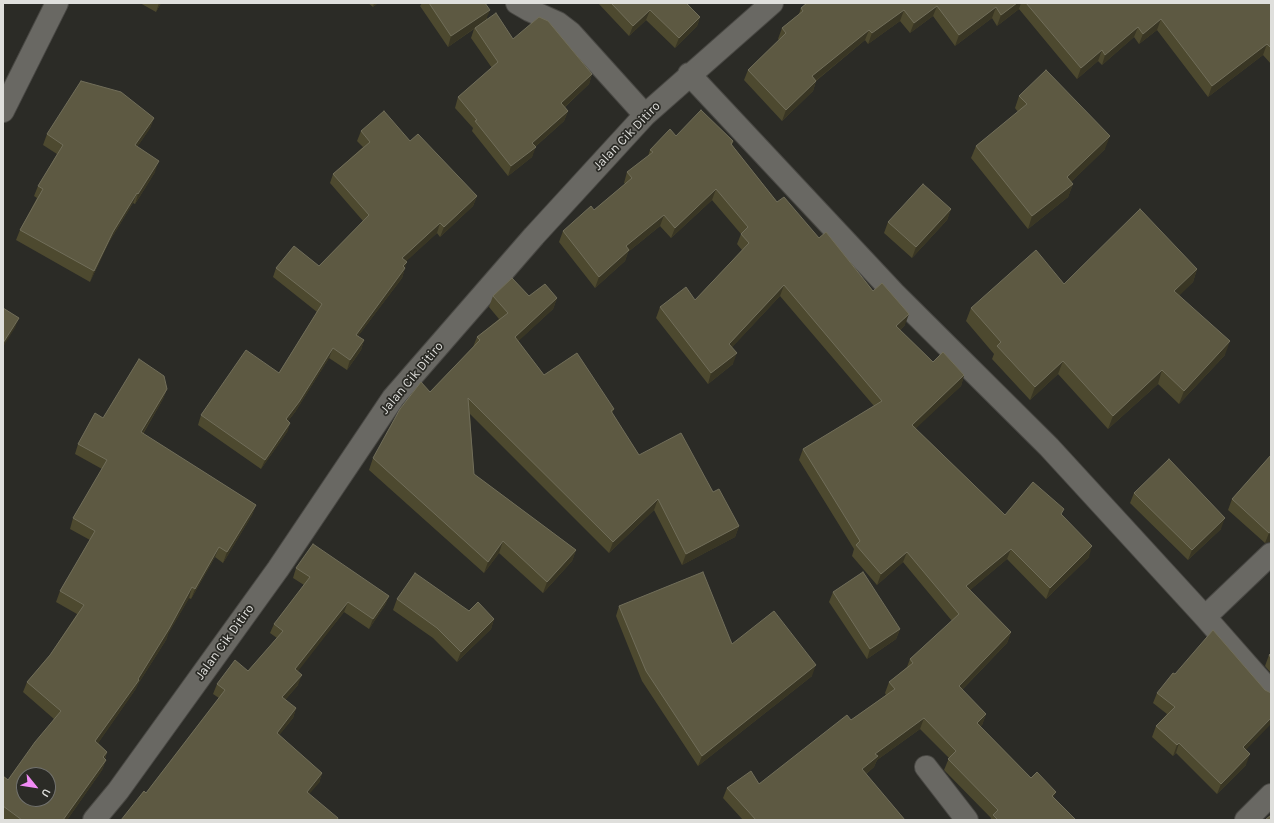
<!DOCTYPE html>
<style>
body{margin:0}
#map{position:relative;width:1274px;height:823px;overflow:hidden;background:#2b2b26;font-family:Karla,sans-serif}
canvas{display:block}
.frame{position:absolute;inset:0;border:4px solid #dfdfdc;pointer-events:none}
.north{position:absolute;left:16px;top:767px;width:40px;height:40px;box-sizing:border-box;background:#2b2b26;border:1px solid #73736f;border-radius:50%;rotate:120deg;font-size:11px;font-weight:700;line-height:16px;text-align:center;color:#dfdfdc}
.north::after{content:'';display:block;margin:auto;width:14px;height:18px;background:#f18bf5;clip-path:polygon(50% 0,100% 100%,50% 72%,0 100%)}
</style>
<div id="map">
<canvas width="1274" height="823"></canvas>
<div class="frame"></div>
<div class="north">U</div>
</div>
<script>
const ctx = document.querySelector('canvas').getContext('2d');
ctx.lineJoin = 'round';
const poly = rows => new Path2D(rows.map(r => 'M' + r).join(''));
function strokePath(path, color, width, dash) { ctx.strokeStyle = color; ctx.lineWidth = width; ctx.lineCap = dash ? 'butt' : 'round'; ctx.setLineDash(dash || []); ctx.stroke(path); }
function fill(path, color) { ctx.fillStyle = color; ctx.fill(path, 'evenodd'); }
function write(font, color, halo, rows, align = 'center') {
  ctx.font = font + ' Karla,sans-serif'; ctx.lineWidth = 3.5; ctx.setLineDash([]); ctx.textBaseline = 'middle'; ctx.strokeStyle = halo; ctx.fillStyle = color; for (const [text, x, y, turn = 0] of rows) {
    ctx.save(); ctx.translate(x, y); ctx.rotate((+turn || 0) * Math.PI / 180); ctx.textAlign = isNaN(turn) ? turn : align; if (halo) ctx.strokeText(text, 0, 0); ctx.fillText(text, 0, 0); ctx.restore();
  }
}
const minor = poly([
 [517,3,529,10,558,23,571,33,645,115],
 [689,74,894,293,1049,447,1205,617,1271,692],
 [3,111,57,3],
 [1205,617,1271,554],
 [926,767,967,820],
 [94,820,118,791,278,569,393,398,534,236,645,115,772,3],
 [1246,820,1271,795]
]);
const wall = poly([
 [140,3,161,3,156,12],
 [368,3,378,3,373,7],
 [422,3,485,3,487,20,513,39,592,74,589,84,565,107,568,111,564,121,535,147,532,157,508,176,472,131,473,128,455,108,458,97,492,68,471,38,474,29,448,47,420,6],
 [598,3,687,3,700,17,697,26,675,48,646,20,629,36],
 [807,3,1271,3,1271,64,1263,55,1208,97,1157,30,1139,44,1134,37,1102,65,1098,61,1077,79,1019,9,997,26,992,18,955,46,933,16,910,33,900,21,868,44,865,40,816,81,813,91,782,121,744,80,748,70,779,40,778,39,782,28,799,14,801,8],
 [1019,96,1105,149,1071,182,1073,184,1068,197,1028,229,971,158,976,146,1018,112,1015,108],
 [154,118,150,128,137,147,155,172,135,204,133,203,109,242,90,282,16,240,20,230,37,198,34,196,38,186,57,154,43,145,47,134],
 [361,131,410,141,477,196,473,206,440,237,437,233,406,261,405,268,402,278,358,336,364,340,361,350,347,370,329,358,295,412,288,421,290,423,287,432,261,469,198,425,201,415,279,373,317,312,273,277,276,268,319,266,363,221,330,183,333,174,363,147,357,141],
 [676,136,733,141,732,145,777,202,819,238,873,291,905,325,900,330,933,362,964,375,961,386,915,428,1005,515,1062,515,1089,557,1046,599,1007,559,970,590,1011,632,1007,643,962,690,986,714,982,725,980,726,1031,778,1054,798,1076,820,991,820,991,818,944,770,949,758,920,729,877,760,874,767,866,774,905,820,743,820,723,798,727,788,759,784,851,720,886,695,885,693,889,682,907,667,910,659,952,621,903,562,877,585,852,556,854,549,799,460,803,449,874,406,780,296,732,347,733,364,708,384,656,318,660,307,695,300,742,250,737,244,741,234,712,200,671,238,660,226,628,252,625,261,595,288,559,242,563,231,594,210,625,184,624,183,627,172,648,156,650,150],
 [951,209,947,220,912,258,884,233,888,222],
 [1197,269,1193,282,1179,295,1225,355,1179,404,1158,384,1108,429,1058,374,1030,400,992,359,994,354,966,321,971,308,1064,284],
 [493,296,529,296,557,298,553,309,518,341,544,375,614,409,612,413,639,455,713,492,739,526,735,537,682,565,654,510,609,553,470,414,474,474,576,550,572,561,543,593,499,553,484,573,369,470,373,458,430,392,473,347,477,337,499,319,489,307],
 [167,389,163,399,143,434,256,505,252,515,223,563,215,557,191,599,189,598,168,634,166,640,138,684,135,690,98,743,107,752,105,759,106,760,102,770,67,820,4,820,3,819,3,776,8,780,54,719,23,692,27,682,50,655,77,614,56,602,60,591,90,540,70,529,73,518,102,469,75,454,78,444,103,418],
 [1271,455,1271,542,1268,542,1265,543,1228,510,1232,499],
 [1134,493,1221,529,1188,560,1130,503],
 [296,568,389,596,385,605,369,629,344,612,297,671,298,685,285,700,296,708,293,718,279,735,322,773,319,783,146,793,219,698,213,694,217,684,248,671,277,638,270,633,274,624,304,585,293,578],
 [833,592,900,629,896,639,867,659,829,602],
 [397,599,469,611,494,619,491,629,457,662,433,638,393,610],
 [619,606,732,644,812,676,698,766,642,681,616,616],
 [1271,653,1271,673,1265,666,1269,655],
 [1157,693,1246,750,1246,765,1217,794,1176,753,1173,756,1152,737,1156,726,1167,714,1153,703]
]);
const shadedWall = poly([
 [159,3,161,3,156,12],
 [374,3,378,3,373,7],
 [1017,3,1021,3,1019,9,997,26,1001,15],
 [937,6,933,16,910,33,914,23],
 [996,7,992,18,955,46,959,35],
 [490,10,486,20,448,47,451,36],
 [650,10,646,20,629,36,633,26],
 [904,10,900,21,868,44,872,33],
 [700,17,697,26,675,48,679,38],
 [1161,19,1157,30,1139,44,1143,34],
 [1138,27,1134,37,1102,65,1105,55],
 [869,30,865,40,808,87,812,76],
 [1267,44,1263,55,1208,97,1212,86],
 [1102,50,1098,61,1077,79,1081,68],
 [592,74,589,84,558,113,561,103],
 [816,81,813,91,782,121,786,110],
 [568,111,564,121,529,152,536,147,532,157,508,176,511,166,532,143],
 [154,118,150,128,131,156,135,145],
 [1110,136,1105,149,1063,190,1067,177],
 [159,161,155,172,135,204,138,194],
 [1073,184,1068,197,1028,229,1032,216],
 [716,189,712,200,671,238,675,228],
 [137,193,133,203,109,242,90,282,94,271,113,232],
 [477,196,473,206,440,237,444,227],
 [951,209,947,220,912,258,916,247],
 [664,215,660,226,628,252,625,261,595,288,599,277,626,246],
 [440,223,437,233,399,268,402,258],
 [407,262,404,271,405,268,402,278,352,344,356,335,403,266],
 [1197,269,1193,282,1170,305,1174,291],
 [784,285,780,296,725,355,729,344],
 [557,298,553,309,511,348,515,337],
 [909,314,905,325,892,337,896,326],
 [19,318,15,328,3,347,3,343],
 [364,340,361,350,347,370,350,360],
 [1230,341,1225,355,1179,404,1184,391],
 [333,348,329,358,295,412,282,429,286,419],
 [737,353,733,364,708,384,711,373],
 [1063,361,1058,374,1030,400,1035,387],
 [1162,370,1158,384,1108,429,1113,416],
 [964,375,961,386,908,436,912,425],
 [167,389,163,399,137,443,141,432],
 [290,423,287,432,261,469,265,460],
 [658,499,654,510,609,553,613,542],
 [256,505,252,515,223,563,227,552],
 [1225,518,1221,529,1188,560,1192,550],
 [739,526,735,537,682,565,686,554],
 [1271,532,1271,542,1268,542,1265,543,1269,533],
 [503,541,499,553,484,573,488,562],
 [1092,546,1089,557,1046,599,1050,588],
 [219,547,215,557,191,599,195,589],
 [1011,549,1007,559,962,597,966,586],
 [576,550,572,561,543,593,547,582],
 [907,552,903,562,877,585,881,574],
 [192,587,189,598,168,634,166,640,138,684,135,690,92,752,95,741,169,629],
 [389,596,385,605,369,629,373,619],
 [348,602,344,612,292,679,295,669],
 [494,619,491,629,457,662,461,652],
 [900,629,896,639,867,659,870,649],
 [1011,632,1007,643,955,697,959,686],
 [816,665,812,676,698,766,702,756],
 [302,675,298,685,279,707,282,697],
 [296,708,293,718,273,743,277,733],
 [986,714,982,725,973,734,977,723],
 [924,718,920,729,877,760,874,767,858,780,862,769,875,754],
 [1271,718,1271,724,1239,757,1243,747],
 [1179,743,1176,753,1173,756,1177,745],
 [107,752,103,762,103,757],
 [1250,754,1246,765,1217,794,1221,784],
 [106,760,102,770,67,820,63,820],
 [322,773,319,783,303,801,307,792],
 [1056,792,1052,802,1052,796]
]);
const building = poly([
 [429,3,485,3,490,10,451,36,429,3],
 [611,3,686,3,700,17,679,38,650,10,633,26,611,3],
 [807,3,1017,3,1001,15,996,7,959,35,937,6,914,23,904,10,872,33,869,30,812,76,816,81,786,110,748,70,786,33,782,28,803,11,801,8,807,3],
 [1026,3,1271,3,1271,48,1267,44,1212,86,1161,19,1143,34,1138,27,1105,55,1102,50,1081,68,1026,3],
 [496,13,513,39,539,17,548,21,592,74,561,103,568,111,532,143,536,147,511,166,475,121,477,120,458,97,498,62,475,28,496,13],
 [1046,70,1110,136,1067,177,1073,184,1032,216,976,146,1027,104,1019,96,1046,70],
 [81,81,121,92,154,118,135,145,159,161,138,194,137,193,113,232,94,271,20,230,43,189,38,186,63,145,47,134,81,81],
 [701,110,733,141,731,144,777,202,784,197,819,238,826,232,873,291,882,283,889,291,909,314,896,326,933,362,943,352,964,375,912,425,1005,515,1033,482,1064,509,1061,514,1092,546,1050,588,1011,549,966,586,1011,632,959,686,986,714,977,723,1031,778,1037,772,1056,792,1052,796,1076,820,998,820,993,815,998,810,948,759,956,751,924,718,875,754,878,756,862,769,905,820,756,820,727,788,751,771,759,784,847,715,851,720,895,689,889,682,913,663,910,659,959,614,907,552,881,574,856,545,860,541,803,449,882,401,784,285,729,344,737,353,711,373,660,307,686,287,695,300,749,243,741,234,748,227,716,189,675,228,664,215,626,246,629,250,599,277,563,231,591,206,594,210,632,178,627,172,653,152,650,150,670,129,676,136,701,110],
 [384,111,410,141,418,134,477,196,444,227,440,223,402,258,407,262,403,266,405,268,356,335,364,340,350,360,333,348,299,402,286,419,290,423,265,460,201,415,246,350,279,373,322,304,276,268,294,246,319,266,369,215,333,174,370,142,361,131,384,111],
 [923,184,951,209,916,247,888,222,923,184],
 [1140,209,1197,269,1174,291,1230,341,1184,391,1162,370,1113,416,1063,361,1035,387,997,346,1001,342,971,308,1036,250,1064,284,1140,209],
 [512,278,529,296,545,284,557,298,515,337,544,375,577,353,614,409,611,411,639,455,681,433,713,492,719,489,739,526,686,554,658,499,613,542,468,398,474,474,576,550,547,582,503,541,488,562,373,458,400,409,421,382,430,392,480,340,477,337,508,313,493,296,512,278],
 [3,308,19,318,3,343,3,308],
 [139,359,164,376,167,389,141,432,256,505,227,552,219,547,195,589,192,587,169,629,138,679,139,680,95,741,107,752,103,757,106,760,63,820,22,820,3,806,3,776,8,780,35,742,61,711,27,682,50,655,84,605,60,591,95,531,73,518,107,460,78,444,95,413,103,418,139,359],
 [24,775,48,775,48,799,24,799,24,775],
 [1271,455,1271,532,1269,533,1232,499,1271,455],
 [1169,459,1225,518,1192,550,1134,493,1169,459],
 [313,544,389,596,373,619,348,602,295,669,302,675,282,697,296,708,277,733,322,773,307,792,338,818,337,820,121,820,144,791,146,793,225,690,217,684,235,660,248,671,283,631,274,624,310,577,296,568,313,544],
 [703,572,732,644,774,611,816,665,702,756,646,671,619,606,703,572],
 [863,572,900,629,870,649,833,592,863,572],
 [415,573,469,611,478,602,494,619,461,652,437,628,397,599,415,573],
 [1213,630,1265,690,1271,693,1271,718,1243,747,1250,754,1221,784,1179,743,1177,745,1156,726,1175,707,1157,693,1173,673,1175,674,1213,630],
 [1271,653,1271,658,1269,655,1271,653],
 [1271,815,1271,820,1265,820,1271,815]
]);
const streetNames = [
 ["Jalan Cik Ditiro",627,136,-46],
 ["Jalan Cik Ditiro",412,378,-50],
 ["Jalan Cik Ditiro",225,642,-54]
];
strokePath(minor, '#494844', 24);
strokePath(minor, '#696863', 22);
fill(wall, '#4d492f');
fill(shadedWall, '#393624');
fill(building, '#5d5942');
strokePath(building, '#716e5a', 1);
write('13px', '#dfdfdc', '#2b2b26', streetNames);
</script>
